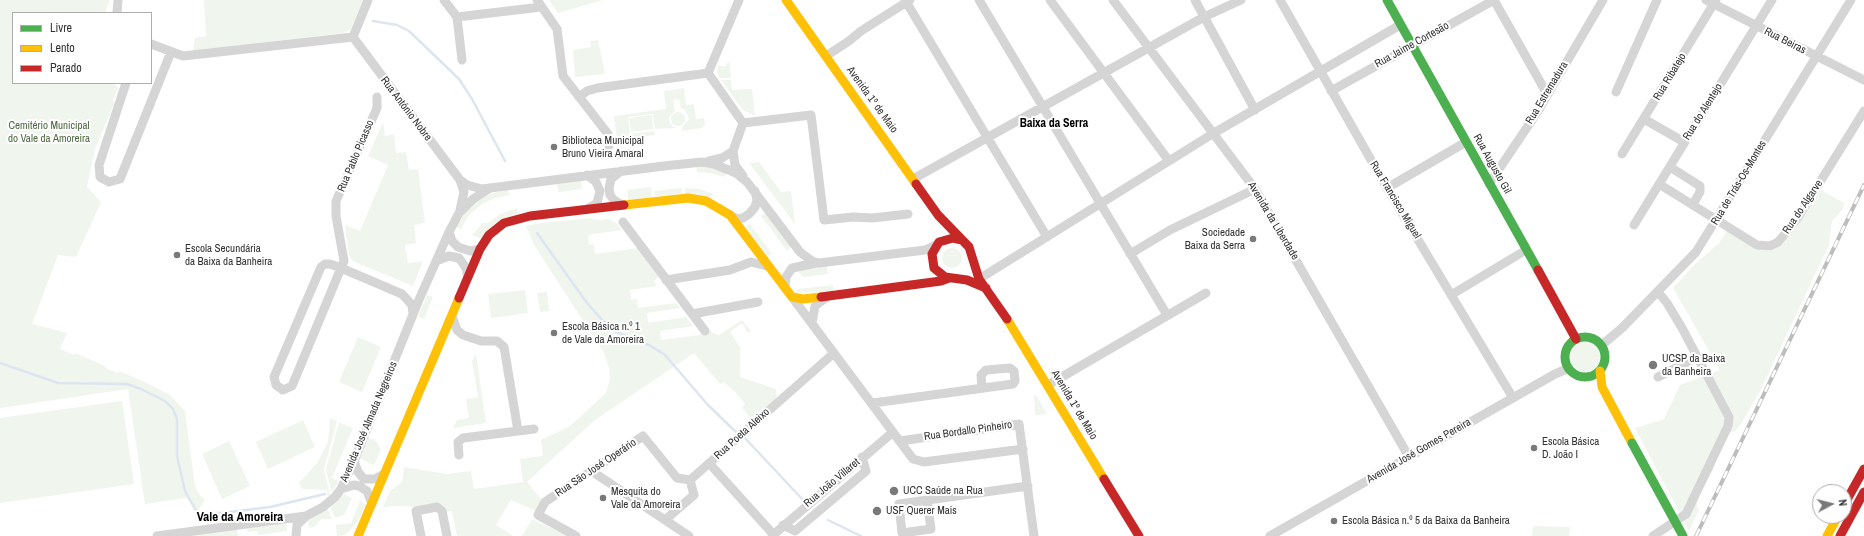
<!DOCTYPE html>
<meta charset="utf-8">
<style>
body{margin:0}
#map{position:relative;width:1864px;height:536px;overflow:hidden;background:#fff;font-family:"Archivo Narrow",sans-serif}
canvas{display:block}
.legend{position:absolute;left:12px;top:12px;width:140px;height:72px;box-sizing:border-box;background:#fff;border:1px solid #adadad;margin:0;padding:5px 7px;list-style:none;font-size:12px;color:#313131}
.legend li{display:flex;align-items:center;gap:8px;height:20px}
.legend b{width:20px;border:1px solid #adadad}
.north{position:absolute;left:1812px;top:484px;width:40px;height:40px;box-sizing:border-box;background:#fff;border:1px solid #adadad;border-radius:50%;rotate:83deg;font-size:11px;font-weight:700;line-height:16px;text-align:center;color:#313131}
.north::after{content:'';display:block;margin:auto;width:14px;height:18px;background:#797979;clip-path:polygon(50% 0,100% 100%,50% 72%,0 100%)}
</style>
<div id="map">
<canvas width="1864" height="536"></canvas>
<ul class="legend">
<li><b style="height:5px;background:#4caf50"></b>Livre</li>
<li><b style="height:5px;background:#ffc107"></b>Lento</li>
<li><b style="height:5px;background:#c62828"></b>Parado</li>
</ul>
<div class="north">N</div>
</div>
<script>
const ctx = document.querySelector('canvas').getContext('2d');
ctx.lineJoin = 'round';
function fill(path, color) { ctx.fillStyle = color; ctx.fill(path, 'evenodd'); }
const poly = rows => new Path2D(rows.map(r => 'M' + r).join(''));
function strokePath(path, color, width, dash) { ctx.strokeStyle = color; ctx.lineWidth = width; ctx.lineCap = dash ? 'butt' : 'round'; ctx.setLineDash(dash || []); ctx.stroke(path); }
function write(font, color, halo, rows, align = 'center') {
  ctx.font = font + ' "Archivo Narrow",sans-serif'; ctx.lineWidth = 4; ctx.setLineDash([]); ctx.textBaseline = 'middle'; ctx.strokeStyle = halo; ctx.fillStyle = color; for (const [text, x, y, turn = 0] of rows) {
    ctx.save(); ctx.translate(x, y); ctx.rotate((+turn || 0) * Math.PI / 180); ctx.textAlign = isNaN(turn) ? turn : align; if (halo) ctx.strokeText(text, 0, 0); ctx.fillText(text, 0, 0); ctx.restore();
  }
}
const green = poly([
 [0,0,110,0,105,13,13,13,13,83,114,83,118,88,113,100,114,104,95,149,87,187,101,202,76,257,58,255,32,324,67,333,60,349,74,355,75,353,105,366,107,369,118,373,119,371,149,384,170,395,185,411,195,486,199,494,205,500,198,510,186,498,145,504,128,389,0,408],
 [204,0,363,0,351,29,343,33,193,51,195,38,206,36],
 [549,0,603,0,558,13],
 [598,40,605,74,575,77,573,50,591,47,590,41],
 [730,62,731,78,719,78,717,72,718,65,725,67,727,63],
 [721,80,731,80,732,90,752,89,755,116,743,110],
 [684,88,686,105,694,104,696,119,704,118,705,125,703,126,702,128,682,131,682,127,689,119,686,111,681,108,679,99,673,100,675,111,669,117,670,124,676,128,655,129,653,114,628,117,630,134,654,131,655,135,617,139,614,116,666,109,664,91],
 '671 119a7 7 0 1 1 14 0a7 7 0 1 1-14 0Z',
 [652,115,653,129,631,132,629,118],
 [383,122,385,136,394,134,396,153,406,152,409,170,418,169,425,223,414,225,416,243,405,245,408,263,423,261,413,286,357,263,351,259,349,254,345,225,360,231,388,165,368,156],
 [759,162,781,192,791,191,795,224,749,163],
 [696,166,704,166,727,172,724,177,711,173,697,172],
 [581,180,582,189,558,192,557,183],
 [651,187,652,197,628,200,627,190],
 [682,188,682,194,655,196,654,191],
 [685,188,699,189,714,194,710,198,685,194],
 [507,189,510,195,495,198,482,204,469,215,461,229,456,227,469,207,482,197],
 [1821,190,1844,203,1843,209,1832,221,1829,245,1761,389,1741,424,1735,431,1728,434,1719,452,1713,470,1701,491,1697,502,1697,507,1699,510,1689,531,1635,428,1664,419,1680,385,1720,370,1673,288,1695,264,1719,243,1727,231,1761,250,1769,251,1778,247],
 [517,208,519,214,481,239,472,235,483,223,488,223,500,214],
 [766,212,791,247,787,251,761,216],
 [590,218,599,220,608,219,616,223,622,230,588,235,589,245,594,244,595,254,638,248,659,276,654,281,657,286,630,290,631,300,637,299,638,308,676,303,680,308,647,313,648,323,686,317,693,326,660,331,661,340,700,335,711,330,713,333,719,335,742,320,751,331,748,333,742,323,730,332,740,347,740,377,776,389,777,399,752,420,742,408,745,404,735,392,724,382,720,384,694,353,595,420,527,482,542,500,536,511,511,500,496,525,513,536,457,536,452,511,446,512,420,507,395,506,383,507,390,491,402,482,404,467,447,474,471,471,474,489,523,482,520,459,543,456,541,440,570,426,606,393,610,379,609,368,604,353,534,245,526,226,541,223],
 [750,224,772,254,767,257,745,227],
 '942 258a10 10 0 1 1 20 0a10 10 0 1 1-20 0Z',
 [827,266,828,274,803,277,797,270],
 [833,285,834,291,796,293,798,289],
 [525,290,528,313,491,318,488,294],
 [547,292,549,311,540,312,537,293],
 [427,295,433,297,424,319,418,317],
 [358,337,381,347,362,392,339,382],
 '1570 357a15 15 0 1 1 30 0a15 15 0 1 1-30 0Z',
 [476,354,486,423,453,428,457,420,469,418,466,399,478,397,472,361],
 [1034,395,1036,395,1047,414,1035,415],
 [122,401,134,484,0,503,0,418],
 [330,418,337,421,324,470,330,495,327,497,327,490,302,489,299,483,317,463,328,442],
 [303,420,315,447,268,469,256,442],
 [339,422,353,428,332,478,339,481,332,493,326,470],
 [367,437,376,441,381,450,374,465,359,458],
 [229,441,250,486,222,499,202,454],
 [344,494,352,498,344,515,335,518,330,507],
 [360,501,367,505,357,523,345,535,337,536,336,525,351,523],
 [328,509,332,519,321,519,315,527,309,528,308,519],
 [532,519,553,529,567,536,522,536],
 [286,523,287,531,258,535,257,531,248,532,247,528],
 [1533,526,1570,527,1569,536,1532,536],
 [237,529,238,536,187,536]
]);
const stream = poly([
 [373,21,397,25,409,31,459,79,472,99,505,161],
 [537,233,587,303,603,321,614,331,651,346,665,355,708,405,737,433],
 [0,363,58,383,127,384,141,389,165,401,173,409,177,419,177,456,185,491,195,509,200,513,222,513,270,507,325,494],
 [744,437,803,500],
 [828,520,861,536]
]);
const street = poly([
 [444,0,457,17,541,7],
 [537,0,557,29,563,76,608,134,609,146],
 [905,0,1047,237],
 [979,0,1167,315],
 [1050,0,1169,161],
 [1113,0,1255,189,1409,457],
 [1195,0,1255,110],
 [1280,0,1387,188,1513,398],
 [1494,0,1547,94],
 [1706,0,1864,80],
 [117,13,118,0],
 [457,17,462,60],
 [353,37,460,180,464,192,460,210],
 [353,37,368,0],
 [151,44,183,56,353,37],
 [826,56,849,41,861,31,910,0],
 [708,73,743,123,733,151,735,165,743,176],
 [126,83,99,165,100,177,109,182,120,179,171,52],
 [1331,91,1494,0],
 [1616,92,1657,0],
 [377,97,377,108,336,201,336,216,344,261,341,268,402,294,412,305,413,314],
 [579,97,587,91,597,88,708,73,739,0],
 [1644,119,1684,142],
 [743,123,811,115,824,220,853,217,872,218,908,214],
 [1622,154,1716,0],
 [709,161,722,158,733,151],
 [1670,167,1700,186,1700,192,1693,204],
 [621,171,611,179,609,188,610,195,614,200,622,205],
 [913,179,1204,17,1241,0],
 [460,180,467,185,482,189,664,166,702,162,714,164,736,173,747,182,800,252,812,261,819,263,925,250,936,245],
 [1489,184,1538,111,1603,0],
 [1659,184,1757,245,1770,246,1778,242,1797,219,1864,111],
 [1387,188,1466,142],
 [587,209,597,203,600,191,596,182,587,175],
 [730,215,737,219,743,218,749,214,755,207,757,200,755,191],
 [623,222,705,331],
 [1634,225,1772,0],
 [449,232,452,241,458,247,470,251,480,249],
 [1130,254,1170,230,1255,189],
 [436,261,449,256,459,258,466,268,468,277],
 [325,264,330,264,341,268,292,386,283,390,276,385,274,377,321,267,325,264],
 [979,279,1214,133,1400,25],
 [666,280,730,270,751,262,767,266],
 [785,287,786,277,792,268,816,263],
 [1451,295,1526,250],
 [792,297,913,459,924,462,1023,449],
 [692,314,758,302],
 [452,316,457,330,463,335,481,341,497,341,504,347,518,431],
 [812,323,815,306,827,297],
 [1602,345,1622,328,1696,252,1851,0],
 [1658,377,1697,357],
 [1048,385,1206,293],
 [873,403,1013,384,1015,381,1014,371,1010,368,986,370,981,375,982,388],
 [900,441,1019,424,1034,536],
 [459,455,458,442,463,438,534,429],
 [354,461,358,472,364,479,375,479,384,474],
 [709,463,773,534],
 [590,470,689,536],
 [690,480,834,353],
 [341,489,354,485,359,486,367,491,372,504],
 [927,500,931,529,902,533,899,504,1028,486],
 [665,520,694,495,690,480],
 [783,525,795,531,866,471,862,457],
 [157,536,306,516,323,507,335,497,341,489,354,461,418,302,449,232,459,213,473,199,490,188],
 [296,536,297,525,306,516],
 [421,536,416,511,437,507,442,511,447,536],
 [576,536,538,515,545,502,643,436,677,478,690,480],
 [772,536,893,432],
 [1270,536,1555,374,1569,368],
 [1653,536,1686,514,1728,426,1729,417,1682,328,1667,303,1658,292]
]);
const fast = poly([
 [1387,0,1538,270],
 '1565 357a20 20 0 1 1 40 0a20 20 0 1 1-40 0Z'
]);
const slow = poly([
 [786,0,916,184],
 [624,205,688,198,706,201,730,215,792,297,803,299,821,297],
 [1007,319,1104,479],
 [1600,371,1602,387,1632,443],
 [358,536,459,298],
 [1827,536,1838,516]
]);
const jam = poly([
 [916,184,938,215,969,247,979,279,1007,319],
 [962,240,953,238,939,242,932,254,934,268,945,277,967,280,986,288],
 [1538,270,1576,339],
 [821,297,941,281,949,278],
 [459,298,480,249,489,235,504,223,530,216,624,205],
 [1104,479,1139,536],
 [1844,505,1864,469],
 [1840,536,1864,492]
]);
const rail = poly([
 [1696,536,1864,185]
]);
const fastBridge = poly([
 [1632,443,1683,536]
]);
const markers = [
 [554,147,4,"#797979"],
 [1253,239,4,"#797979"],
 [177,255,4,"#797979"],
 [554,333,4,"#797979"],
 [1653,365,5,"#797979"],
 [1534,448,4,"#797979"],
 [894,491,5,"#797979"],
 [603,498,4,"#797979"],
 [877,511,5,"#797979"],
 [1334,521,4,"#797979"]
];
const streetNames = [
 ["Rua Beiras",1785,41,27],
 ["Rua Jaime Cortesão",1412,45,-29],
 ["Rua Ribatejo",1670,77,-59],
 ["Rua Estremadura",1547,93,-59],
 ["Avenida 1º de Maio",872,100,54],
 ["Rua António Nobre",406,109,53],
 ["Rua do Alentejo",1703,112,-58],
 ["Rua Pablo Picasso",356,156,-67],
 ["Rua Augusto Gil",1492,164,61],
 ["Rua de Trás-Os-Montes",1739,183,-59],
 ["Rua Francisco Miguel",1395,200,59],
 ["Rua do Algarve",1803,207,-56],
 ["Avenida da Liberdade",1273,221,59],
 ["Avenida 1º de Maio",1074,405,59],
 ["Avenida José Almada Negreiros",369,422,-67],
 ["Rua Bordallo Pinheiro",968,431,-8],
 ["Rua Poeta Aleixo",742,434,-42],
 ["Avenida José Gomes Pereira",1419,451,-30],
 ["Rua São José Operário",596,468,-34],
 ["Rua João Villaret",832,483,-40]
];
const parkNames = [
 ["Cemitério Municipal",49,126],
 ["do Vale da Amoreira",49,139]
];
const poiNames = [
 ["Biblioteca Municipal",562,141],
 ["Bruno Vieira Amaral",562,154],
 ["Sociedade",1245,233,"right"],
 ["Baixa da Serra",1245,246,"right"],
 ["Escola Secundária",185,249],
 ["da Baixa da Banheira",185,262],
 ["Escola Básica n.º 1",562,327],
 ["de Vale da Amoreira",562,340],
 ["UCSP da Baixa",1662,359],
 ["da Banheira",1662,372],
 ["Escola Básica",1542,442],
 ["D. João I",1542,455],
 ["UCC Saúde na Rua",903,491],
 ["Mesquita do",611,492],
 ["Vale da Amoreira",611,505],
 ["USF Querer Mais",886,511],
 ["Escola Básica n.º 5 da Baixa da Banheira",1342,521]
];
const neighbourhoodNames = [
 ["Baixa da Serra",1054,124]
];
const quarterNames = [
 ["Vale da Amoreira",240,518]
];
fill(green, '#f0f5ee');
strokePath(stream, '#dde5f0', 2.5);
strokePath(street, '#d5d5d5', 9);
strokePath(fast, '#4caf50', 9);
strokePath(slow, '#ffc107', 9);
strokePath(jam, '#c62828', 9);
strokePath(rail, '#bdbdbd', 4);
strokePath(rail, '#fff', 2.5, [8]);
strokePath(fastBridge, '#4caf50', 9);
for (const [x, y, r, color] of markers) { const dot = new Path2D(); dot.arc(x, y, r, 0, 2 * Math.PI); ctx.fillStyle = color; ctx.fill(dot); strokePath(dot, '#fff', 1.5); }
write('11px', '#313131', '#fff', streetNames);
write('11px', '#4d6941', '#fff', parkNames);
write('11px', '#313131', '#fff', poiNames, 'left');
write('bold 12px', '#000', '#fff', neighbourhoodNames);
write('bold 13px', '#000', '#fff', quarterNames);
</script>
